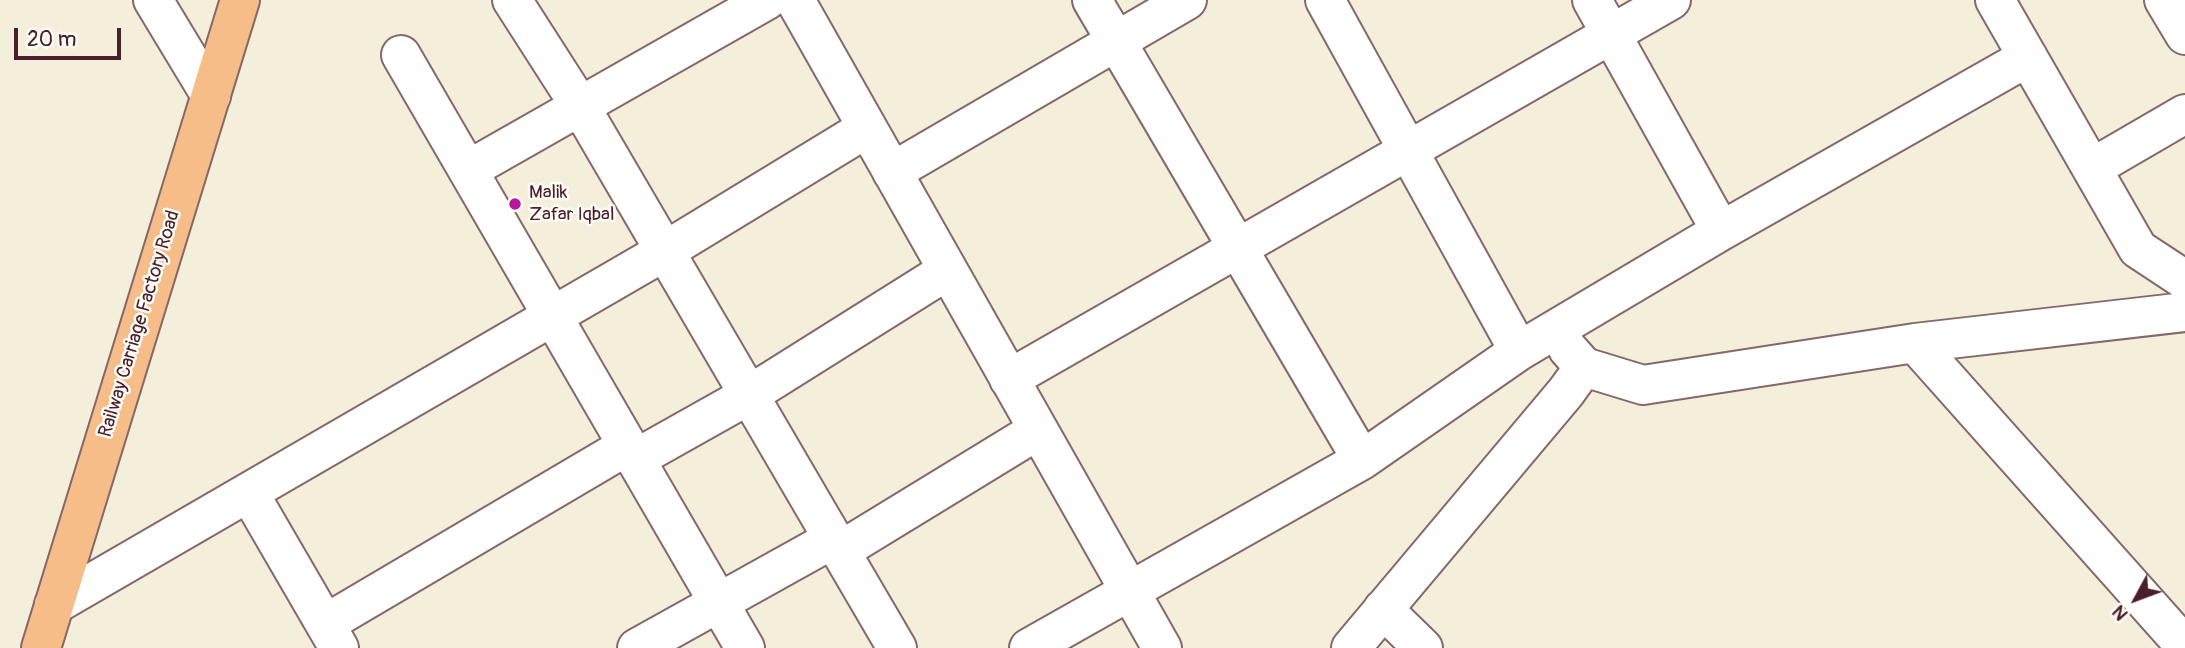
<!DOCTYPE html>
<style>
body{margin:0}
#map{position:relative;width:2185px;height:648px;overflow:hidden;background:#f4efdb;font-family:Pangolin,sans-serif}
canvas{display:block}
.north{position:absolute;left:2101px;top:564px;width:70px;height:70px;-webkit-text-stroke:5px #fdfcf7;paint-order:stroke;rotate:229deg;font-size:19px;font-weight:700;line-height:28px;text-align:center;color:#4a1f2b}
.north::after{content:'';display:block;margin:auto;width:24px;height:32px;background:#4a1f2b;clip-path:polygon(50% 0,100% 100%,50% 72%,0 100%)}
.scale{position:absolute;left:14px;top:28px;width:107px;height:32px;box-sizing:border-box;border:4px solid #4a1f2b;border-top:0;padding-left:9px;font-size:21px;line-height:24px;white-space:nowrap;color:#4a1f2b;-webkit-text-stroke:5px #fdfcf7;paint-order:stroke}
</style>
<div id="map">
<canvas width="2185" height="648"></canvas>
<div class="north">N</div>
<div class="scale">20 m</div>
</div>
<script>
const ctx = document.querySelector('canvas').getContext('2d');
ctx.lineJoin = 'round';
const poly = rows => new Path2D(rows.map(r => 'M' + r).join(''));
function strokePath(path, color, width, dash) { ctx.strokeStyle = color; ctx.lineWidth = width; ctx.lineCap = dash ? 'butt' : 'round'; ctx.setLineDash(dash || []); ctx.stroke(path); }
function write(font, color, halo, rows, align = 'center') {
  ctx.font = font + ' Pangolin,sans-serif'; ctx.lineWidth = 5; ctx.setLineDash([]); ctx.textBaseline = 'middle'; ctx.strokeStyle = halo; ctx.fillStyle = color; for (const [text, x, y, turn = 0] of rows) {
    ctx.save(); ctx.translate(x, y); ctx.rotate((+turn || 0) * Math.PI / 180); ctx.textAlign = isNaN(turn) ? turn : align; if (halo) ctx.strokeText(text, 0, 0); ctx.fillText(text, 0, 0); ctx.restore();
  }
}
const minor = poly([
 [153,0,211,96],
 [512,0,580,106,897,648],
 [795,0,1162,648],
 [1092,0,1362,460],
 [1325,0,1519,351],
 [1592,0,1721,231],
 [1995,0,2138,249,2185,280],
 [2164,0,2185,35],
 [401,55,745,648],
 [2092,168,2185,114],
 [468,170,767,0],
 [892,172,1187,0],
 [1915,343,2185,312],
 [1584,367,1643,385,1915,343,2185,646],
 [1009,379,1671,0],
 [635,459,749,395,948,270],
 [249,493,339,648],
 [840,551,1038,430],
 [54,605,665,251,867,128],
 [1383,609,1423,648],
 [325,624,627,446],
 [637,648,833,539],
 [1029,648,1362,460,1519,351,1721,231,2028,57],
 [1351,648,1566,392,1584,367,1568,349]
]);
const major = poly([
 [41,648,240,0]
]);
const markers = [
 [515,204,7,"#b5179e"]
];
const poiNames = [
 ["Malik",529,193],
 ["Zafar Iqbal",529,215]
];
const streetNames = [
 ["Railway Carriage Factory Road",140,324,-73]
];
strokePath(minor, '#866869', 42);
strokePath(major, '#866869', 42);
strokePath(minor, '#fff', 38);
strokePath(major, '#f7bd88', 38);
for (const [x, y, r, color] of markers) { const dot = new Path2D(); dot.arc(x, y, r, 0, 2 * Math.PI); ctx.fillStyle = color; ctx.fill(dot); strokePath(dot, '#fdfcf7', 2.5); }
write('19px', '#4a1f2b', '#fdfcf7', poiNames, 'left');
write('19px', '#4a1f2b', '#fdfcf7', streetNames);
</script>
